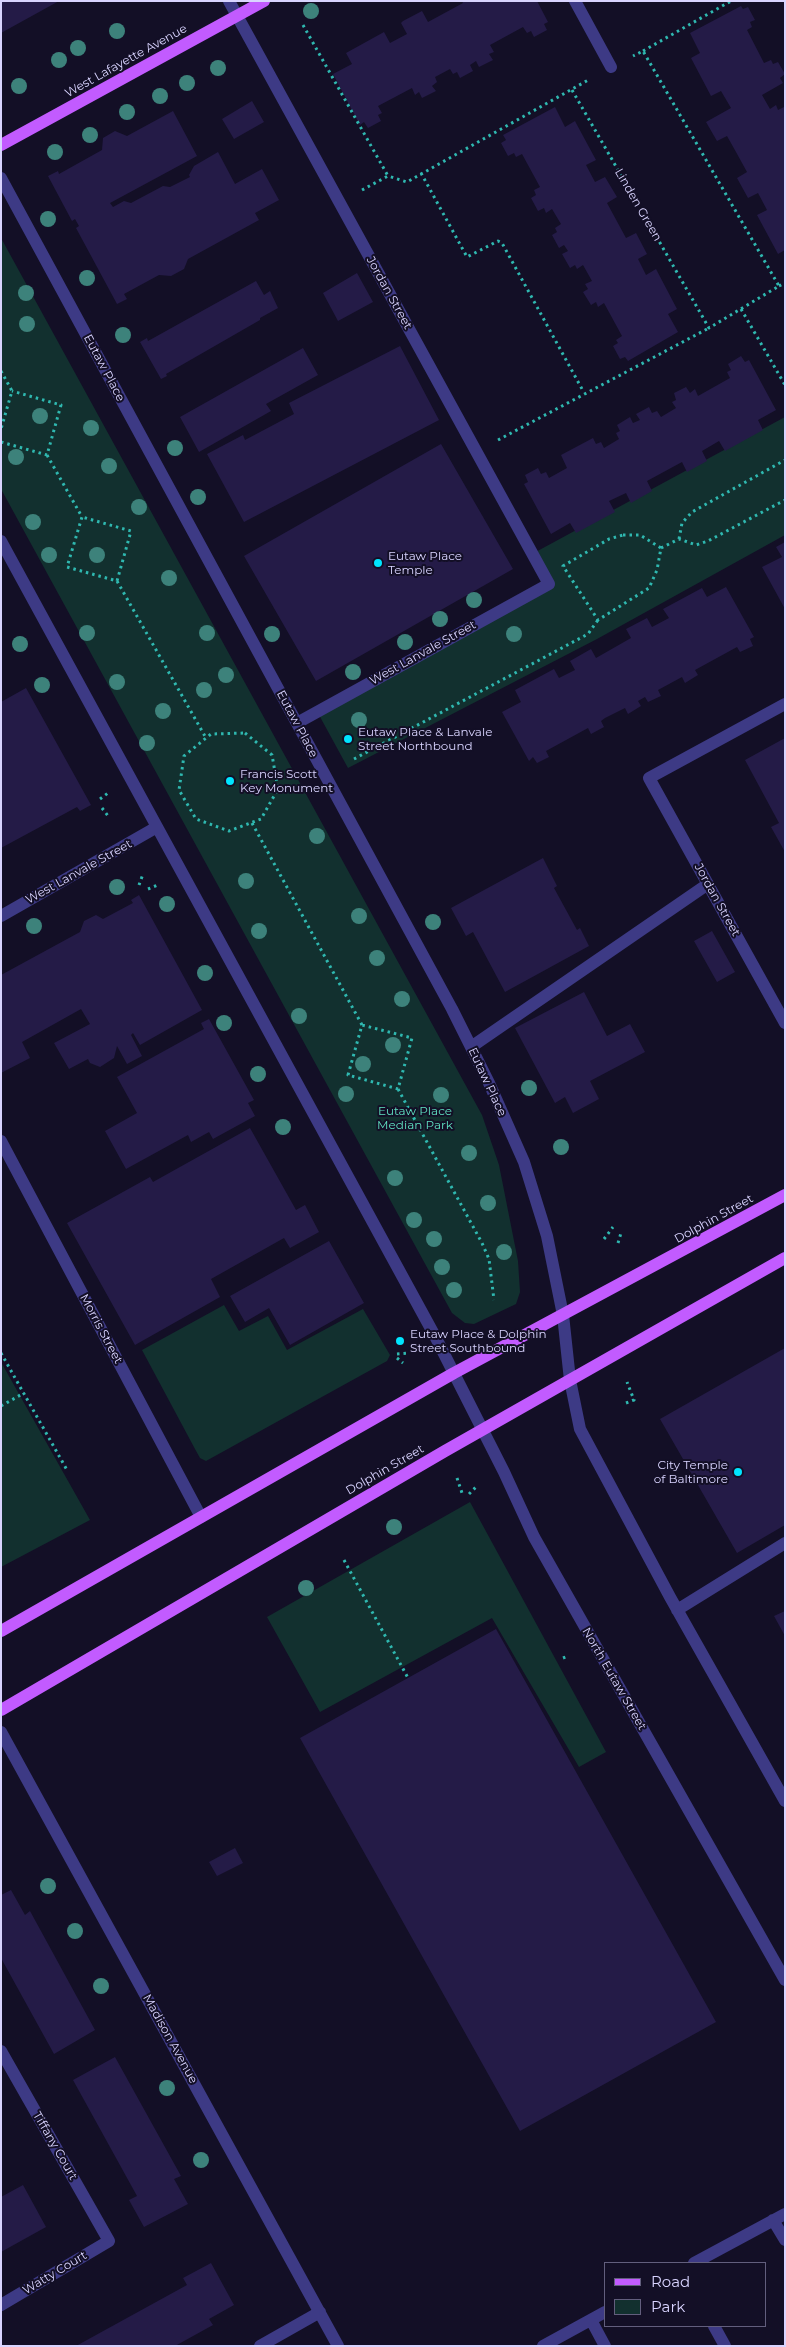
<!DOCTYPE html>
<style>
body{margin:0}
#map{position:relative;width:786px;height:2347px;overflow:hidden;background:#130f26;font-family:Montserrat,sans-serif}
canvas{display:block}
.frame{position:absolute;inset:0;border:2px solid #d9d4ff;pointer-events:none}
.legend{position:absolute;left:604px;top:2262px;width:162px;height:65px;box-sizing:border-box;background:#130f26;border:1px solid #625e7d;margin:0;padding:6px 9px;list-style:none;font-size:15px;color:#d9d4ff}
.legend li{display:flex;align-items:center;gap:10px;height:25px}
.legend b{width:25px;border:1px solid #625e7d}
</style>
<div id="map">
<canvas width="786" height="2347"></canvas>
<div class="frame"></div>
<ul class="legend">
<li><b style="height:6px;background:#c25bff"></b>Road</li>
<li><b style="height:14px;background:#12302f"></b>Park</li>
</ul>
</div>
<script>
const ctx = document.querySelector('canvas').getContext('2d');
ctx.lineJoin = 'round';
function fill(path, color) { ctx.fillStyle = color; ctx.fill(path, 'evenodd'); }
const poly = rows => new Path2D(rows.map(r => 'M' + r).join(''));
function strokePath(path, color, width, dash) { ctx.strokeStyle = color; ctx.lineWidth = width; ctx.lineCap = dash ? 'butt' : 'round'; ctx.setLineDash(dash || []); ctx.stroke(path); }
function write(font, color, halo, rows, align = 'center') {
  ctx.font = font + ' Montserrat,sans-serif'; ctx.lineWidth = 4; ctx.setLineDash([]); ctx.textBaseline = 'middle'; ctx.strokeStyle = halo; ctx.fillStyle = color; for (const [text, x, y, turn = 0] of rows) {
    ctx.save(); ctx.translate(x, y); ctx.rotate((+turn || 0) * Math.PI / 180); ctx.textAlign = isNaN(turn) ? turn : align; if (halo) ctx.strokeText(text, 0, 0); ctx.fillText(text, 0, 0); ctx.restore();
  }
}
const green = poly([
 [1,238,482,1115,499,1165,518,1261,520,1292,516,1304,474,1324,465,1323,452,1313,1,489],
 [785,417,785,535,597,639,348,768,319,715,544,588,532,554],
 [224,1305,239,1331,268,1316,287,1350,363,1309,390,1355,387,1361,206,1461,200,1458,195,1449,142,1350],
 [1,1362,90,1520,1,1567],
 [470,1502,606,1752,579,1767,492,1618,320,1712,267,1617]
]);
const building = poly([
 [1,1,59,1,1,33],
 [462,1,537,1,548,22,544,24,547,30,534,37,531,31,527,33,523,27,490,45,494,52,489,54,493,60,479,67,476,61,470,65,473,71,460,78,457,72,453,74,450,69,435,77,437,82,432,86,436,91,422,98,419,92,415,95,412,88,378,106,382,113,378,115,381,121,368,128,364,122,360,125,333,74,352,64,346,53,384,32,390,43,407,34,401,23,403,21,422,11,428,22,463,3],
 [741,6,743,9,748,7,755,20,750,22,752,27,747,30,764,63,771,60,773,64,778,62,785,74,780,78,783,83,762,95,770,109,776,105,778,110,784,107,785,108,785,250,778,254,757,215,767,210,758,193,748,198,737,178,747,172,736,152,727,136,717,141,706,122,731,108,721,91,711,96,691,58,700,53,690,33],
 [252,101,264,122,234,139,222,119],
 [555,107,565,127,575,121,576,123,596,160,586,165,595,182,605,177,617,197,607,203,626,238,636,233,647,254,638,259,646,275,656,269,677,309,668,314,678,332,628,361,625,357,620,359,613,346,618,343,616,340,622,336,604,303,598,307,596,302,591,305,583,292,588,289,585,284,592,281,583,265,577,269,575,265,570,268,562,254,568,251,564,245,559,248,552,235,557,232,555,228,561,224,552,209,546,213,544,208,538,211,531,198,536,195,534,190,540,187,522,154,516,157,514,153,508,156,501,143,506,140,503,135],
 [173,111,197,156,110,203,113,207,124,201,131,203,163,186,170,187,190,177,189,175,194,166,218,152,235,184,262,169,279,200,255,213,259,220,188,259,184,269,171,276,159,275,124,294,127,299,117,304,76,228,79,226,75,219,72,221,48,176,58,171,59,174,102,150,103,138,115,131,127,136],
 [357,273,373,302,338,321,323,293],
 [256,281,264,295,270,291,278,308,260,318,260,320,166,374,167,376,161,379,140,342,147,338,148,341],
 [400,346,439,420,244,522,207,454,243,435,245,440,294,414,289,403],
 [303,348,318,375,266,404,271,411,199,452,180,417],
 [741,356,745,362,749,360,776,410,758,420,763,430,725,451,719,441,702,451,707,461,687,472,682,462,647,481,652,491,631,503,626,493,609,501,615,512,576,533,570,523,551,534,524,484,528,482,525,475,538,468,541,474,546,472,549,478,567,468,561,455,593,438,596,444,601,442,604,448,619,439,616,433,620,431,617,425,630,417,633,423,640,420,636,414,649,407,652,413,657,411,661,417,676,408,672,402,676,400,674,393,686,387,690,393,695,389,698,396,730,378,727,372,731,370,728,364],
 [441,444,513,569,316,681,244,556],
 [785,542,785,609,762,567,782,557,776,547],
 [726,587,754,637,750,639,753,646,740,652,737,647,695,670,698,675,685,683,682,677,658,690,661,696,648,702,645,697,638,701,641,706,628,714,625,708,605,718,601,721,604,727,591,734,588,728,546,751,549,757,537,763,533,757,529,761,502,712,521,702,515,690,554,669,559,678,575,670,570,661,591,649,596,658,631,638,626,629,647,618,652,627,669,618,663,609,702,588,707,597],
 [26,688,91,805,80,811,77,807,1,848,1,702],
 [785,738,785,852,771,827,779,823,745,760],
 [543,858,557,886,554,888,577,930,580,928,589,946,505,992,473,932,466,936,451,908],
 [139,895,202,1010,140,1045,133,1033,131,1035,142,1056,127,1064,117,1046,114,1058,100,1067,90,1063,88,1059,69,1069,54,1043,90,1024,81,1009,22,1042,30,1058,1,1073,1,975,80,932,84,921,96,915,103,919,133,903,131,900],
 [712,931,735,972,717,982,694,941],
 [584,992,607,1036,630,1024,645,1052,590,1081,599,1099,573,1113,565,1097,555,1103,515,1028],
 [209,1019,254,1100,248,1103,255,1116,213,1139,209,1132,191,1142,188,1135,126,1169,105,1131,137,1113,117,1077,204,1029,201,1023],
 [250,1128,296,1210,305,1205,319,1232,290,1248,284,1238,211,1279,220,1297,135,1345,67,1223,150,1177,153,1182],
 [329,1241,364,1303,290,1345,269,1308,245,1322,230,1296],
 [785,1348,785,1525,737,1553,660,1419],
 [785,1611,785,1636,774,1616],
 [496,1629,716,2022,520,2131,300,1738],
 [235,1848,243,1863,217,1876,209,1862],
 [11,1890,25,1915,30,1911,95,2030,54,2054,1,1958,1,1895],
 [115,2057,181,2176,174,2179,188,2204,144,2227,129,2200,137,2196,73,2080],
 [23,2185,46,2227,1,2252,1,2197],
 [211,2263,234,2305,209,2319,213,2325,175,2346,76,2346,187,2285,183,2278]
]);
const path = poly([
 [303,25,388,176],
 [643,51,731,1],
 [572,90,709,328,779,286,643,51,633,56],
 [421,173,467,257,498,241,502,243,582,389],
 [362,190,388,176,407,182,590,79],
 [779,286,785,283],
 [741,309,785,385],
 [1,371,12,391,1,429],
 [498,440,709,328],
 [1,442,47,455,61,405,12,391],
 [47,455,82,517,67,567,117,581,131,531,82,517],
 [623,535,640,535,661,548,657,570,649,588,598,620,563,566,609,539,623,535],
 [679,539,682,523,692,512,785,460],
 [661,548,679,539,696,545,708,541,785,500],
 [117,581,206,738],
 [245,733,272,755,278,789,261,819,229,831,196,819,179,790,184,756,211,734,245,733],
 [354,759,588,634,598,620],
 [100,799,108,793],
 [102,808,108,816],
 [252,823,362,1025,348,1075,398,1089,412,1038,362,1025],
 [139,885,143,874],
 [148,889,160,884],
 [398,1089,482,1243,489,1259,494,1300],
 [604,1239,613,1227],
 [618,1243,621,1233],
 [1,1353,67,1470],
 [397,1354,410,1353],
 [397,1358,403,1363],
 [626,1403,634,1400,627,1382],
 [1,1406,24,1393],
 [457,1478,462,1493],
 [469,1494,476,1487],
 [344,1560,408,1678],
 [563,1658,568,1656]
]);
const minor = poly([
 [229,1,549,584,297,723],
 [575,1,611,67],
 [1,178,452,1009,489,1083,524,1162,547,1236,563,1315,570,1380,580,1429,670,1597,785,1801],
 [1,541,435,1336,504,1472,534,1537,785,1980],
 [785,704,649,778,785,1023],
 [1,916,157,827],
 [471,1047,708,884],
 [1,1141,201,1517],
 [677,1610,785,1543],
 [1,1732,338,2346],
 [1,2051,109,2241,1,2305],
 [773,2220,785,2240],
 [694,2263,785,2214],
 [591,2320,605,2346],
 [714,2326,725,2346],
 [260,2346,320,2312],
 [543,2346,605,2312]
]);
const major = poly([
 [1,145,264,1],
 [1,1631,454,1373,785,1195],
 [1,1710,445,1451,785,1258]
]);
const trees = [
 [311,11],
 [117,31],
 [78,48],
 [59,60],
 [218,68],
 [187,83],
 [19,86],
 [160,96],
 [127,112],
 [90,135],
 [55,152],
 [48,219],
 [87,278],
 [26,293],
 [27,324],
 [123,335],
 [40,416],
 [91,428],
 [175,448],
 [16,457],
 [109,466],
 [198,497],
 [139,507],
 [33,522],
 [49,555],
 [97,555],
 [169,578],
 [474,600],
 [440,619],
 [87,633],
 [207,633],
 [272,634],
 [514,634],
 [405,642],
 [20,644],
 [353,672],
 [226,675],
 [117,682],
 [42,685],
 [204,690],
 [163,711],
 [359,720],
 [147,743],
 [317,836],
 [246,881],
 [117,887],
 [167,904],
 [359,916],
 [433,922],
 [34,926],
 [259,931],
 [377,958],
 [205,973],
 [402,999],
 [299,1016],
 [224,1023],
 [393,1045],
 [363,1064],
 [258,1074],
 [529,1088],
 [346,1094],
 [441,1095],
 [283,1127],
 [561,1147],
 [469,1153],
 [395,1178],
 [488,1203],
 [414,1220],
 [434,1239],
 [504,1252],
 [442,1267],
 [454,1290],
 [394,1527],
 [306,1588],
 [48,1886],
 [75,1931],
 [101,1986],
 [167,2088],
 [201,2160]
];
const markers = [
 [378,563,5,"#00e5ff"],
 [348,739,5,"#00e5ff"],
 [230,781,5,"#00e5ff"],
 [400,1341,5,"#00e5ff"],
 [738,1472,5,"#00e5ff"]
];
const streetNames = [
 ["West Lafayette Avenue",126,61,-29],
 ["Linden Green",638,205,60],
 ["Jordan Street",389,293,61],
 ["Eutaw Place",104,368,62],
 ["West Lanvale Street",423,653,-29],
 ["Eutaw Place",297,724,62],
 ["West Lanvale Street",79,872,-29],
 ["Jordan Street",717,900,61],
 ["Eutaw Place",487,1082,65],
 ["Dolphin Street",714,1219,-29],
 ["Morris Street",101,1329,62],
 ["Dolphin Street",385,1470,-30],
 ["North Eutaw Street",614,1679,60],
 ["Madison Avenue",170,2039,61],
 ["Tiffany Court",55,2146,60],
 ["Watty Court",55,2273,-31]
];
const poiNames = [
 ["Eutaw Place",388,556],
 ["Temple",388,570],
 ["Eutaw Place & Lanvale",358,732],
 ["Street Northbound",358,746],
 ["Francis Scott",240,774],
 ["Key Monument",240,788],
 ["Eutaw Place & Dolphin",410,1334],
 ["Street Southbound",410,1348],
 ["City Temple",728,1465,"right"],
 ["of Baltimore",728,1479,"right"]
];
const parkNames = [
 ["Eutaw Place",415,1111],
 ["Median Park",415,1125]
];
fill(green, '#12302f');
fill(building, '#241b47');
strokePath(path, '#2fb8b0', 3, [2.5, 4]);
strokePath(minor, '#3d3a85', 12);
strokePath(major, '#c25bff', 12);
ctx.fillStyle = '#3d827b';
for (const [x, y] of trees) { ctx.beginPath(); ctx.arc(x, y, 8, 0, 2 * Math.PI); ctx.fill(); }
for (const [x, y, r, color] of markers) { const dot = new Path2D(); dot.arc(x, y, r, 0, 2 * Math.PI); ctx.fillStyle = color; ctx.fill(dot); strokePath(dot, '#130f26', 2); }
write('12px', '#d9d4ff', '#130f26', streetNames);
write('12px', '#d9d4ff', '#130f26', poiNames, 'left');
write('12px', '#5fe0c0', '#130f26', parkNames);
</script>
